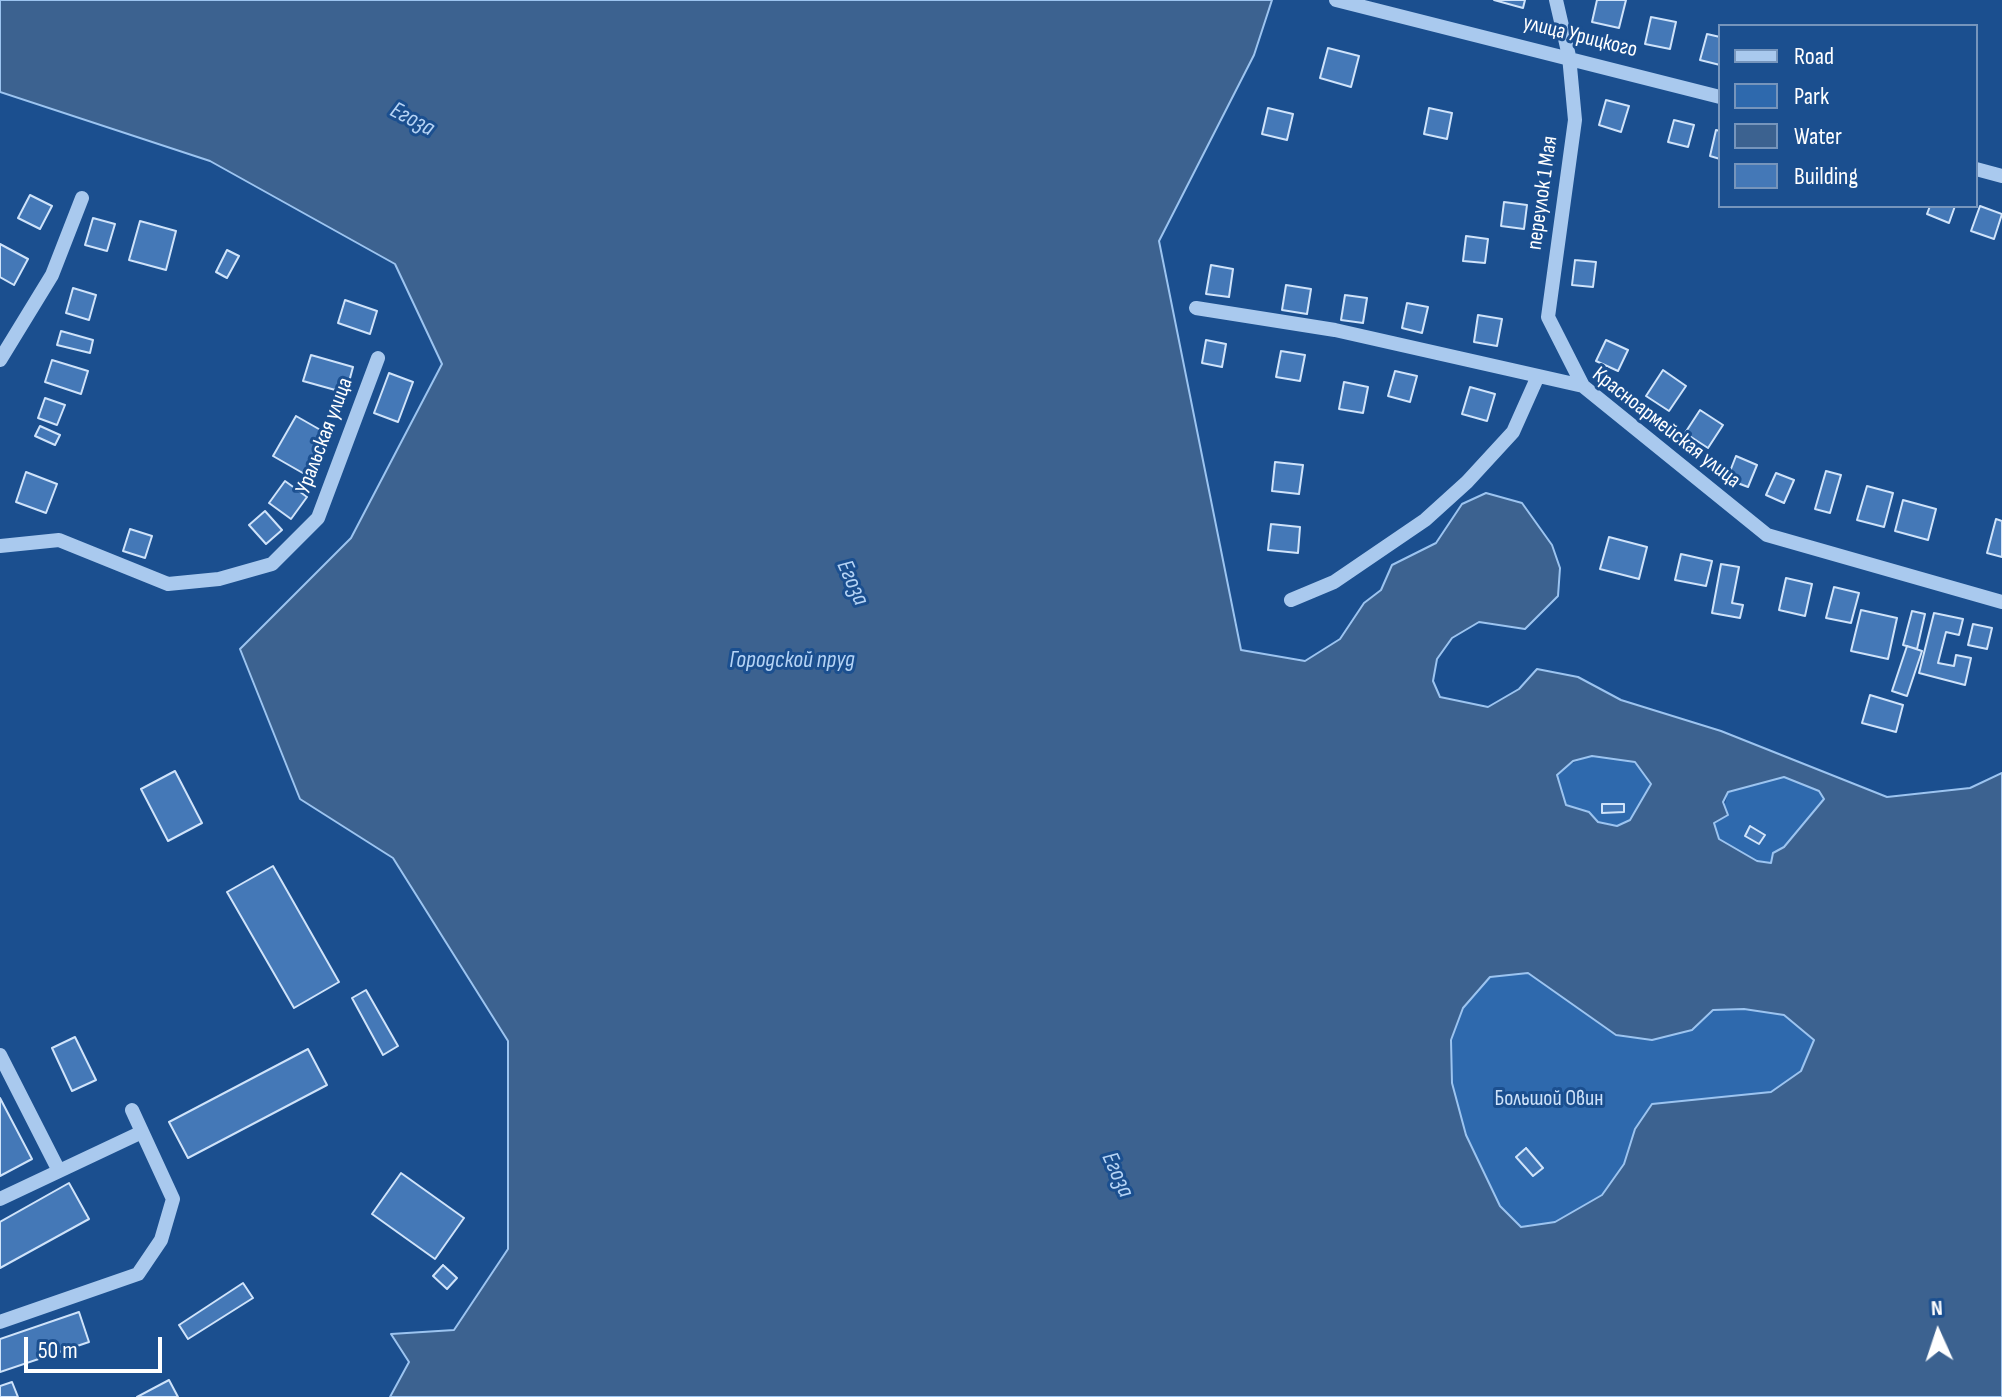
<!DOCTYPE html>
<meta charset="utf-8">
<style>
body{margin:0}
#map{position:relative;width:2002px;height:1397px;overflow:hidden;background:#1b4f8f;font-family:"Sofia Sans Condensed",sans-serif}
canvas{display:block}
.legend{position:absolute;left:1718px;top:24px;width:260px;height:184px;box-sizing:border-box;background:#1b4f8f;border:2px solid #7695bc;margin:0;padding:10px 14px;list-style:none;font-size:24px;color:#fff}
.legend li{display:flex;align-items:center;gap:16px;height:40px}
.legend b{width:40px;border:2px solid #7695bc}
.north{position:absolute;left:1898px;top:1293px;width:80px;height:80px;-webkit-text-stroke:6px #1b4f8f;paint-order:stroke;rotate:357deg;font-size:22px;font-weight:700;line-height:32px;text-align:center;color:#fff}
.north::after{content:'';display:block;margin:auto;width:28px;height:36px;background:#fff;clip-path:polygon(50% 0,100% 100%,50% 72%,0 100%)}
.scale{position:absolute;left:24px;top:1337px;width:138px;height:36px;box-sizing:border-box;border:4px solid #fff;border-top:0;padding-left:10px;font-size:24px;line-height:28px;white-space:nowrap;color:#fff;-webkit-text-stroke:6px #1b4f8f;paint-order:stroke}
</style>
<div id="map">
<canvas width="2002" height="1397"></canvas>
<ul class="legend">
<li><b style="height:10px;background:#a9c9ee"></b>Road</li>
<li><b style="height:22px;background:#2e69ad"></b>Park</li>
<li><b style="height:22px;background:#3c6290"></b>Water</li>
<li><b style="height:22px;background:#4478b7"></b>Building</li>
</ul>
<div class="north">N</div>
<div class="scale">50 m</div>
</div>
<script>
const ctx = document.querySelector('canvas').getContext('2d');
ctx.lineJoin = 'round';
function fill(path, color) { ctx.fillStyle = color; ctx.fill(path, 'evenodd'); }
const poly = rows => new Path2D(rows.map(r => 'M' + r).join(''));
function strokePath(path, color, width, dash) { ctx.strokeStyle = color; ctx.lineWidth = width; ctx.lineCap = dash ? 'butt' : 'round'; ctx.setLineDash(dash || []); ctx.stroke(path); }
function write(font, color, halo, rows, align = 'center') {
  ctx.font = font + ' "Sofia Sans Condensed",sans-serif'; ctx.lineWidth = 6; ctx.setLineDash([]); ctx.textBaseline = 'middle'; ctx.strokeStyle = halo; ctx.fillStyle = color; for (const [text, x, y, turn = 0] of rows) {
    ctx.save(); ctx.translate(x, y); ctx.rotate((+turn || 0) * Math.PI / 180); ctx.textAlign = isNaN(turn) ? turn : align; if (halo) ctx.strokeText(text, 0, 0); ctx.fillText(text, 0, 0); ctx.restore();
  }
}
const green = poly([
 [1591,756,1635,762,1651,785,1630,820,1617,826,1598,822,1589,812,1566,805,1557,775,1562,767],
 [1784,777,1819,791,1824,799,1784,847,1774,853,1771,863,1757,861,1719,839,1714,823,1722,816,1728,792],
 [1528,972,1616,1035,1652,1040,1691,1030,1713,1010,1744,1009,1784,1015,1815,1040,1801,1071,1771,1092,1652,1104,1635,1129,1624,1164,1602,1195,1555,1222,1521,1227,1500,1206,1466,1135,1452,1083,1451,1040,1463,1008,1490,977]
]);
const water = poly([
 [0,0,1272,0,1254,55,1159,241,1241,650,1305,661,1340,639,1364,603,1381,590,1392,565,1436,543,1462,504,1486,493,1522,503,1552,545,1560,568,1558,596,1525,629,1479,622,1452,638,1437,659,1433,681,1440,697,1488,707,1519,689,1537,669,1578,677,1621,700,1721,731,1887,797,1970,788,2002,773,2002,1397,390,1397,409,1362,391,1334,454,1330,508,1249,508,1041,393,858,300,799,240,649,351,538,442,364,395,264,210,161,0,92,0,0],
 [1592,756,1635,762,1651,784,1630,820,1617,826,1598,822,1589,812,1566,805,1557,775,1573,761,1592,756],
 [1784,777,1819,791,1824,799,1784,847,1773,853,1771,863,1757,861,1719,839,1714,823,1728,815,1723,802,1728,792,1784,777],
 [1528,973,1616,1035,1652,1040,1692,1030,1713,1010,1744,1009,1784,1015,1814,1040,1801,1071,1771,1092,1652,1104,1635,1129,1624,1164,1602,1195,1555,1222,1521,1227,1500,1206,1466,1135,1452,1083,1451,1040,1463,1008,1490,977,1528,973]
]);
const building = poly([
 [1494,0,1525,0,1523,8,1494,0],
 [1597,0,1626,0,1619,28,1592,22,1597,0],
 [1651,17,1676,22,1670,49,1645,44,1651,17],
 [1707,34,1720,37,1720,65,1700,60,1707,34],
 [1328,48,1359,56,1351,87,1320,78,1328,48],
 [1606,100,1629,106,1621,132,1599,125,1606,100],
 [1268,108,1293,114,1287,140,1262,134,1268,108],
 [1429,108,1452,113,1447,139,1424,134,1429,108],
 [1674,120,1694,125,1688,147,1668,142,1674,120],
 [1716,130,1720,131,1720,159,1710,156,1716,130],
 [30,195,52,206,40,229,18,218,30,195],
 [1504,202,1527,205,1524,229,1501,226,1504,202],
 [1930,206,1955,206,1949,223,1927,214,1930,206],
 [1980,206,2002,214,1994,239,1971,231,1980,206],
 [93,218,115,224,107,251,85,245,93,218],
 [140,221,176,231,166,270,129,260,140,221],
 [1466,236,1488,239,1485,263,1463,261,1466,236],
 [0,244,28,259,14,285,0,277,0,244],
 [227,250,239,256,227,278,216,272,227,250],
 [1575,260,1596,262,1593,287,1572,285,1575,260],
 [1211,265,1233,269,1229,297,1206,294,1211,265],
 [1286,285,1311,289,1307,314,1282,310,1286,285],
 [73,288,96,295,89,320,66,313,73,288],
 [1345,295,1367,298,1363,323,1341,320,1345,295],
 [345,300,377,311,370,334,338,323,345,300],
 [1407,303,1428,307,1422,333,1402,328,1407,303],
 [1478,315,1502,319,1497,346,1474,342,1478,315],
 [61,331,93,340,90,353,57,345,61,331],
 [1206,340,1226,344,1222,367,1202,363,1206,340],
 [1606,340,1628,350,1618,371,1596,361,1606,340],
 [1281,351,1305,355,1300,381,1276,377,1281,351],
 [311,355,353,367,346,393,303,381,311,355],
 [52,360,88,371,81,394,45,382,52,360],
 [1663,370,1686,386,1669,411,1646,396,1663,370],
 [1395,371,1417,376,1410,402,1388,396,1395,371],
 [389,373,413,382,398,422,374,413,389,373],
 [1344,382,1368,387,1363,413,1339,409,1344,382],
 [1470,387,1495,394,1487,421,1462,414,1470,387],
 [45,398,65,405,57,425,38,418,45,398],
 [1700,410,1723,425,1708,448,1685,433,1700,410],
 [296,416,331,436,308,476,273,456,296,416],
 [40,426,60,435,55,445,35,436,40,426],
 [1736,456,1757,465,1748,487,1727,479,1736,456],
 [1275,462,1303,465,1299,494,1272,491,1275,462],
 [1826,471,1841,475,1830,513,1815,509,1826,471],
 [26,472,57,484,46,513,16,502,26,472],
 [1776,473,1794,480,1784,503,1766,495,1776,473],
 [285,481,307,497,291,519,269,503,285,481],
 [1867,486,1893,493,1884,527,1857,520,1867,486],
 [1903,500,1936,509,1928,540,1895,531,1903,500],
 [265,511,282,530,266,544,249,525,265,511],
 [1996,519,2002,521,2002,557,1987,553,1996,519],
 [1271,524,1300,527,1298,553,1268,550,1271,524],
 [130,529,152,536,145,558,123,551,130,529],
 [1609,537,1647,547,1639,579,1600,569,1609,537],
 [1681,554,1712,561,1706,586,1675,580,1681,554],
 [1721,564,1739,567,1732,603,1743,605,1740,618,1712,613,1721,564],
 [1786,578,1812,584,1805,616,1779,610,1786,578],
 [1834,587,1859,593,1851,623,1826,618,1834,587],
 [1861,610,1897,618,1888,659,1851,651,1861,610],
 [1912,611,1925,614,1917,649,1903,645,1912,611],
 [1934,613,1963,619,1959,635,1946,632,1938,663,1954,666,1956,655,1971,658,1965,685,1919,673,1934,613],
 [1973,624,1992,628,1987,649,1968,645,1973,624],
 [1907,646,1922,651,1907,696,1892,691,1907,646],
 [1870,695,1903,705,1896,732,1862,723,1870,695],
 [175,771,202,823,168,841,141,789,175,771],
 [1602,804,1624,804,1624,812,1602,813,1602,804],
 [1750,826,1765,835,1759,844,1745,836,1750,826],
 [273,866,339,982,294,1008,227,892,273,866],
 [366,990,398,1046,383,1055,352,998,366,990],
 [75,1037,96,1080,72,1091,52,1048,75,1037],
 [308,1049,327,1085,188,1158,169,1122,308,1049],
 [0,1098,32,1159,0,1176,0,1098],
 [1526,1148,1543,1168,1533,1176,1516,1157,1526,1148],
 [401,1173,464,1218,435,1259,372,1214,401,1173],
 [69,1183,89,1219,0,1268,0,1222,69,1183],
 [443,1265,457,1278,447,1289,433,1276,443,1265],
 [243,1283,253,1298,188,1339,179,1325,243,1283],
 [79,1312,89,1342,0,1372,0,1339,79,1312],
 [169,1380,178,1397,137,1397,169,1380],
 [12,1382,18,1397,0,1397,0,1386,12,1382]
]);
const minor = poly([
 [1336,0,1720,97],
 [1556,0,1569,56,1575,120,1548,317,1583,386],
 [1976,169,2002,176],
 [1196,308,1335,330,1583,386,1767,535,2002,602],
 [0,360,52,275,82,198],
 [0,546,59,540,168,584,219,579,272,564,318,518,378,358],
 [1291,600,1334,582,1425,520,1467,482,1513,432,1538,376],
 [0,1055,59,1171],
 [0,1199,142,1132],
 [0,1322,138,1274,161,1240,173,1199,132,1110]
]);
const streetNames = [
 ["улица Урицкого",1580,37,14],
 ["переулок 1 Мая",1543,193,-82],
 ["Красноармейская улица",1666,428,38],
 ["Уральская улица",325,436,-69]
];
const parkNames = [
 ["Большой Овин",1549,1099]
];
const waterNames = [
 ["Егоза",412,120,28],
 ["Егоза",852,583,66],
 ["Городской пруд",792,661],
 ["Егоза",1117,1175,66]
];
fill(green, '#2e69ad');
fill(water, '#3c6290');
strokePath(water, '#9cc4f0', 2);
fill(building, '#4478b7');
strokePath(building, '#cfe3fa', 2);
strokePath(minor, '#a9c9ee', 14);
write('22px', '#fff', '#1b4f8f', streetNames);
write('22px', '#cfe3fa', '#1b4f8f', parkNames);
write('italic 24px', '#b5d3f5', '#1b4f8f', waterNames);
</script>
